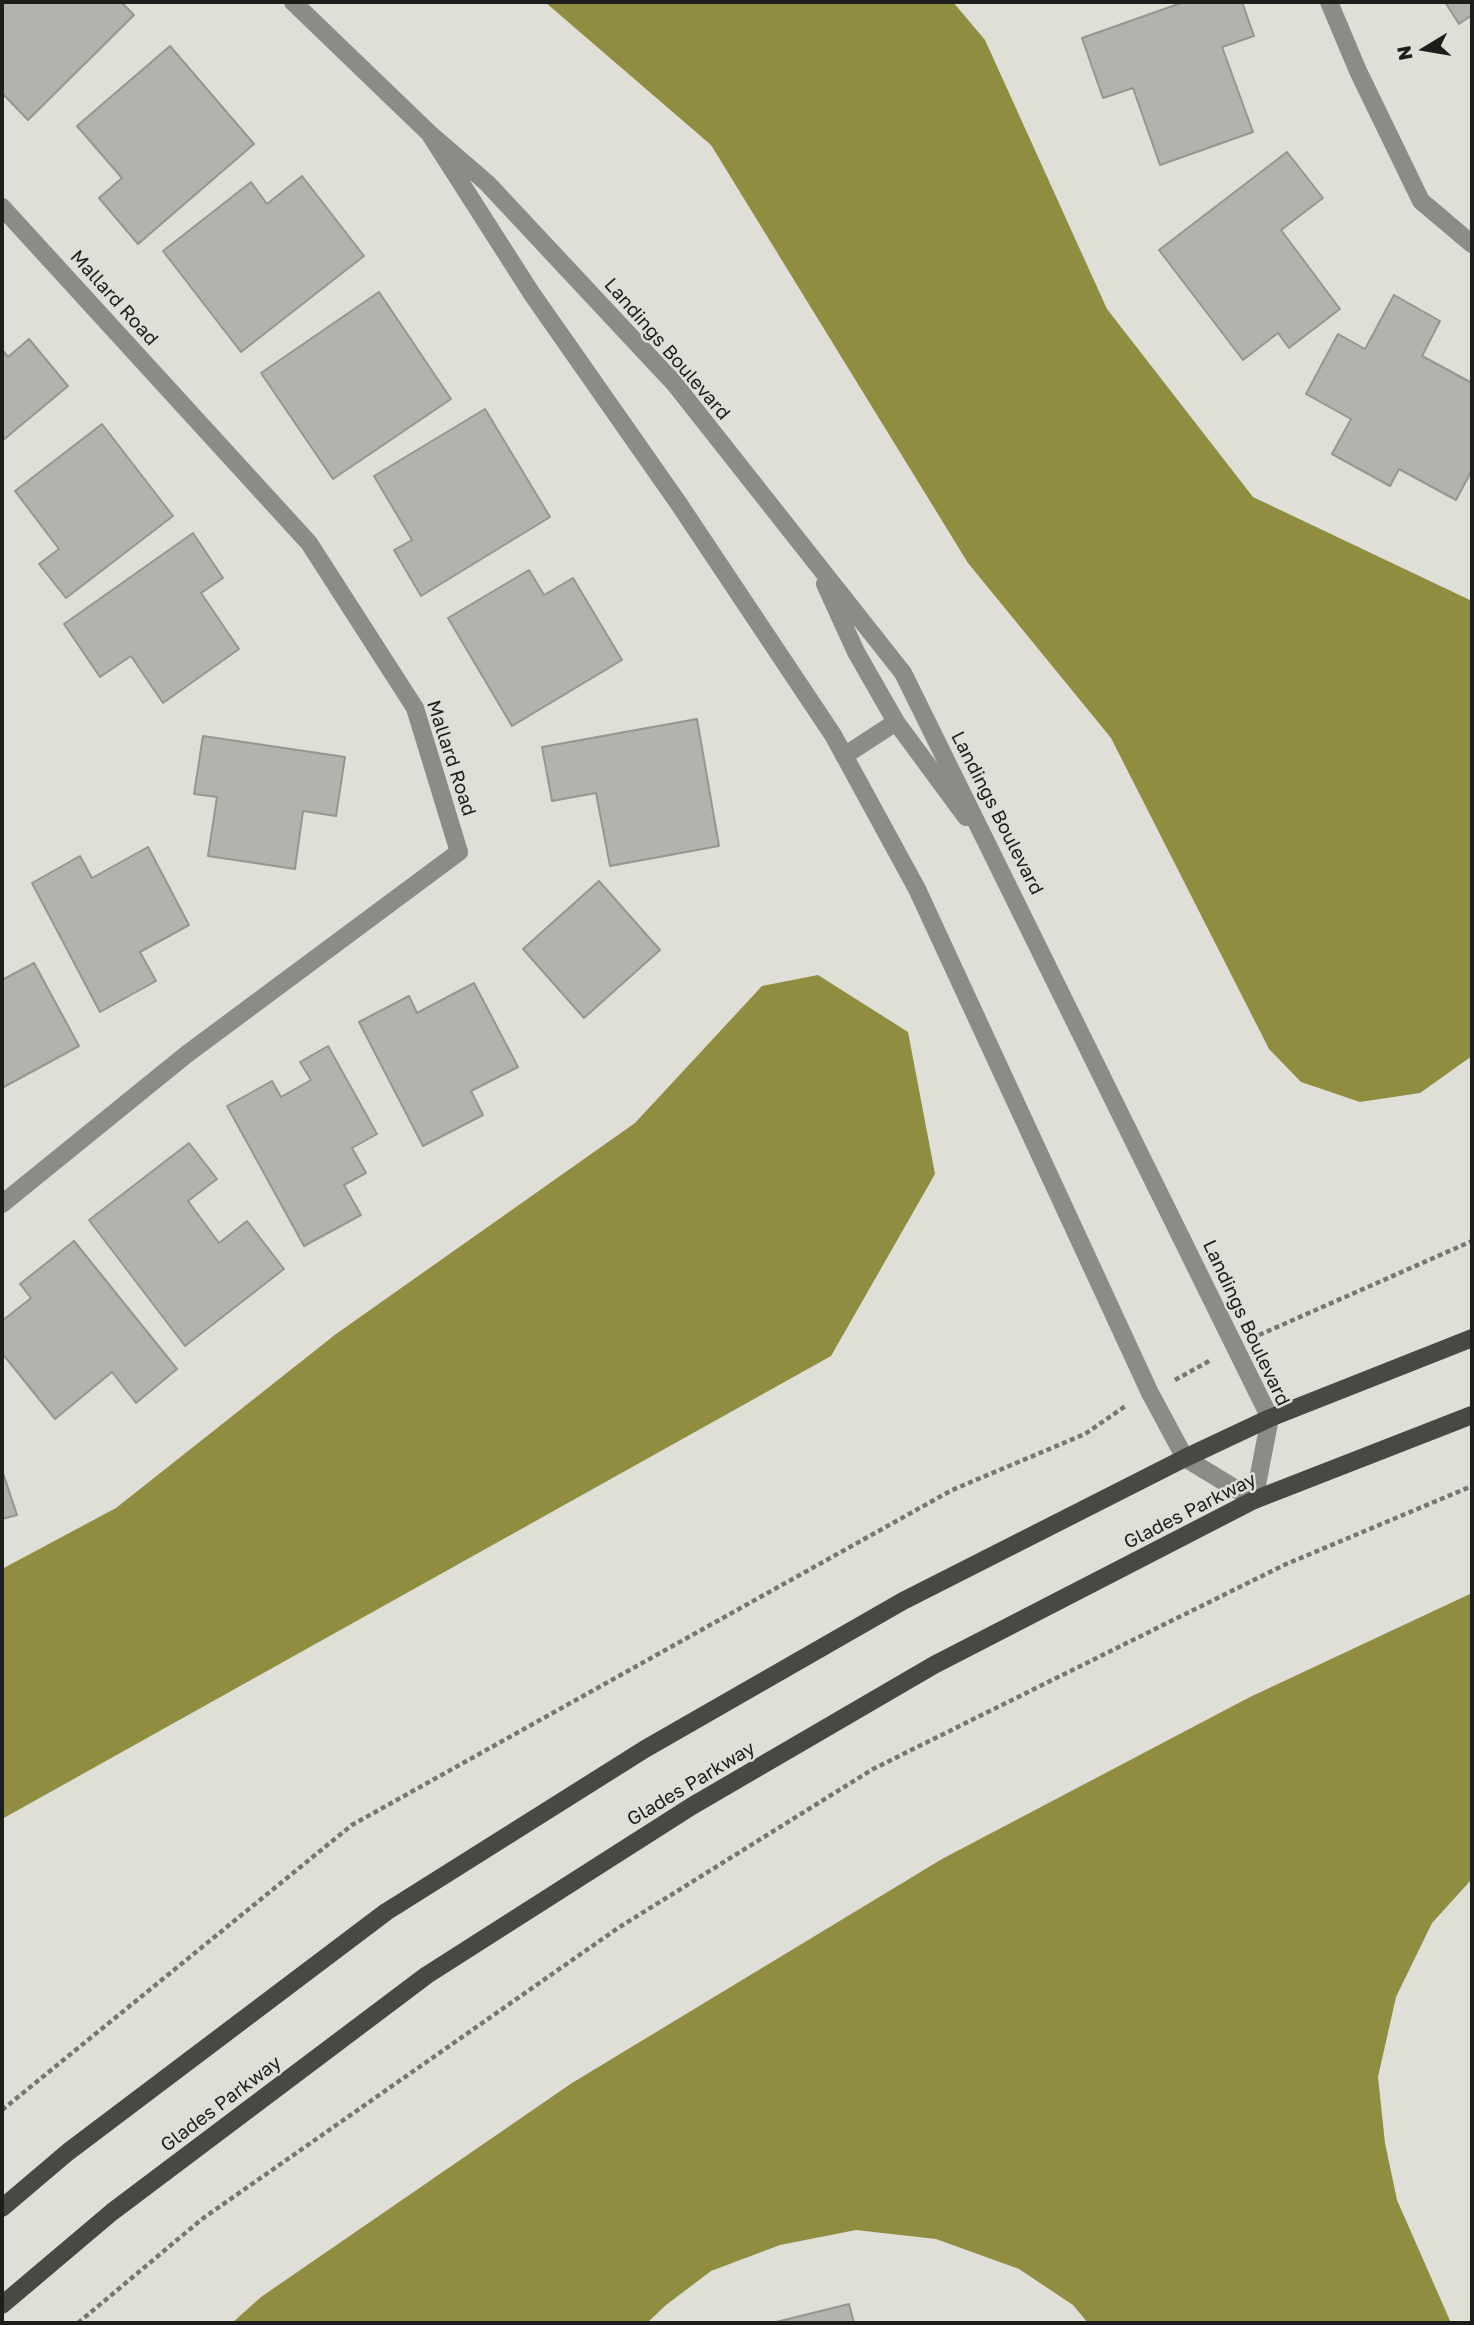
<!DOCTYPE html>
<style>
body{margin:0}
#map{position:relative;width:1474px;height:2325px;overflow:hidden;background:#dfdfd8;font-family:"Golos Text",sans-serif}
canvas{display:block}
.frame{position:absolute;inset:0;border:4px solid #1d1d1b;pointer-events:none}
.north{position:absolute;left:1390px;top:14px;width:70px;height:70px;-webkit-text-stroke:5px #dfdfd8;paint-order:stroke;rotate:259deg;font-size:19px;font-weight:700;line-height:28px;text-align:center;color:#1d1d1b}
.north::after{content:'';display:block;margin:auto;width:24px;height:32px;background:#1d1d1b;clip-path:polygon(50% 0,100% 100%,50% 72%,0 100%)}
</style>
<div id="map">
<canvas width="1474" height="2325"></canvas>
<div class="frame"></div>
<div class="north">N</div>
</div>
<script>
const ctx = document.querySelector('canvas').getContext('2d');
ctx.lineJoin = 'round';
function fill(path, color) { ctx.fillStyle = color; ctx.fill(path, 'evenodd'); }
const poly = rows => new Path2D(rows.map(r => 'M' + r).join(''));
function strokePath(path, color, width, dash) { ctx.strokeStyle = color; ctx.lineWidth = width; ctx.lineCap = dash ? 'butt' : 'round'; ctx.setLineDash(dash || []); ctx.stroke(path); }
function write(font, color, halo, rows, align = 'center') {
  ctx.font = font + ' "Golos Text",sans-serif'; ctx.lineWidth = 5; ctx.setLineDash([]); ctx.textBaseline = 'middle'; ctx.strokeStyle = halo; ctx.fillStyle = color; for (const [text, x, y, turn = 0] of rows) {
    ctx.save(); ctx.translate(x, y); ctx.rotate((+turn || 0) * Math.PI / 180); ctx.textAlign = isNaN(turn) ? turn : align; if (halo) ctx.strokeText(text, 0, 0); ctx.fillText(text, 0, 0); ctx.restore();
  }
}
const water = poly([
 [545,2,953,2,985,40,1107,309,1253,497,1472,601,1472,1056,1420,1093,1360,1102,1301,1082,1269,1049,1111,738,968,563,711,145],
 [818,975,908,1032,935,1174,831,1356,2,1819,2,1569,116,1508,336,1334,635,1123,762,986],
 [1472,1593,1472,1879,1432,1923,1396,1997,1378,2077,1385,2143,1397,2200,1451,2323,1088,2323,1073,2305,1019,2269,936,2239,856,2230,780,2245,711,2271,666,2305,647,2323,232,2323,261,2297,572,2083,942,1859,1250,1697]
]);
const building = poly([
 [2,2,121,2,134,15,28,120,2,93,2,2],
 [1184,2,1242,2,1254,36,1222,47,1253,132,1160,165,1133,88,1103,98,1082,38,1184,2],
 [1445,2,1472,2,1472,15,1459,24,1445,2],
 [170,46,254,144,138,244,99,198,122,178,77,126,170,46],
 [1287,152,1323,198,1281,230,1340,309,1289,348,1278,333,1243,360,1159,250,1287,152],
 [302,176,364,256,241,352,163,251,251,182,267,204,302,176],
 [379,292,451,399,333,479,261,373,379,292],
 [1394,295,1440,321,1422,356,1472,383,1472,470,1456,500,1399,469,1390,486,1332,454,1351,419,1306,394,1338,334,1365,349,1394,295],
 [29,339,68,386,2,441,2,349,8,357,29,339],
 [485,409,550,517,421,596,394,550,412,540,374,476,485,409],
 [102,424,173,516,66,598,39,564,59,549,15,491,102,424],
 [193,533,223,578,201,593,239,649,163,703,131,656,100,677,64,624,193,533],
 [529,570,544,595,573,578,622,660,512,726,448,618,529,570],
 [697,719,719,846,610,866,596,793,552,801,542,747,697,719],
 [203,736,345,757,336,816,303,811,295,869,208,856,217,797,194,794,203,736],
 [148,847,189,925,140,952,156,981,100,1012,32,883,80,856,92,878,148,847],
 [599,881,660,950,584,1018,523,949,599,881],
 [34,963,79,1046,2,1088,2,980,34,963],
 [474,983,518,1067,471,1091,483,1115,423,1146,359,1022,409,996,417,1013,474,983],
 [328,1046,377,1134,352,1148,366,1173,344,1185,361,1215,304,1246,227,1106,272,1081,281,1097,311,1080,300,1062,328,1046],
 [189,1143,217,1179,188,1201,219,1243,247,1221,284,1269,185,1346,89,1220,189,1143],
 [74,1241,177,1369,136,1403,112,1372,55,1419,2,1353,2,1321,31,1298,20,1284,74,1241],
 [2,1470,17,1515,2,1519,2,1470],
 [849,2304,854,2323,772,2323,849,2304]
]);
const path = poly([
 [1259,1335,1472,1241],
 [1175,1380,1211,1360],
 [2,2110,352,1825,952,1490,1085,1434,1127,1405],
 [78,2323,202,2219,618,1928,873,1769,1284,1565,1472,1486]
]);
const minor = poly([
 [293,2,429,133,487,183,674,383,903,673,1270,1418,1254,1500,1185,1458,1150,1393,917,889,833,735,679,504,532,294,429,133],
 [1329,2,1358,71,1421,201,1472,244],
 [2,207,309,543,415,708,459,852,187,1054,2,1204],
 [825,584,856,652,896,722,966,817],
 [844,756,896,722]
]);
const major = poly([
 [2,2208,68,2152,386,1912,645,1749,903,1601,1185,1458,1270,1418,1472,1338],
 [2,2305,112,2212,427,1975,692,1806,934,1665,1254,1500,1472,1415]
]);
const streetNames = [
 ["Mallard Road",114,298,48],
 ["Landings Boulevard",667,349,49],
 ["Mallard Road",451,758,72],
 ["Landings Boulevard",997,813,63],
 ["Landings Boulevard",1246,1323,65],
 ["Glades Parkway",1190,1511,-27],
 ["Glades Parkway",691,1784,-31],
 ["Glades Parkway",221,2104,-37]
];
fill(water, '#908c40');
fill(building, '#b3b3ad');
strokePath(building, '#96968f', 2);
strokePath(path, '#777772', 4.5, [5, 3.5]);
strokePath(minor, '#8b8b88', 18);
strokePath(major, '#494944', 18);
write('19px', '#1d1d1b', '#dfdfd8', streetNames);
</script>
